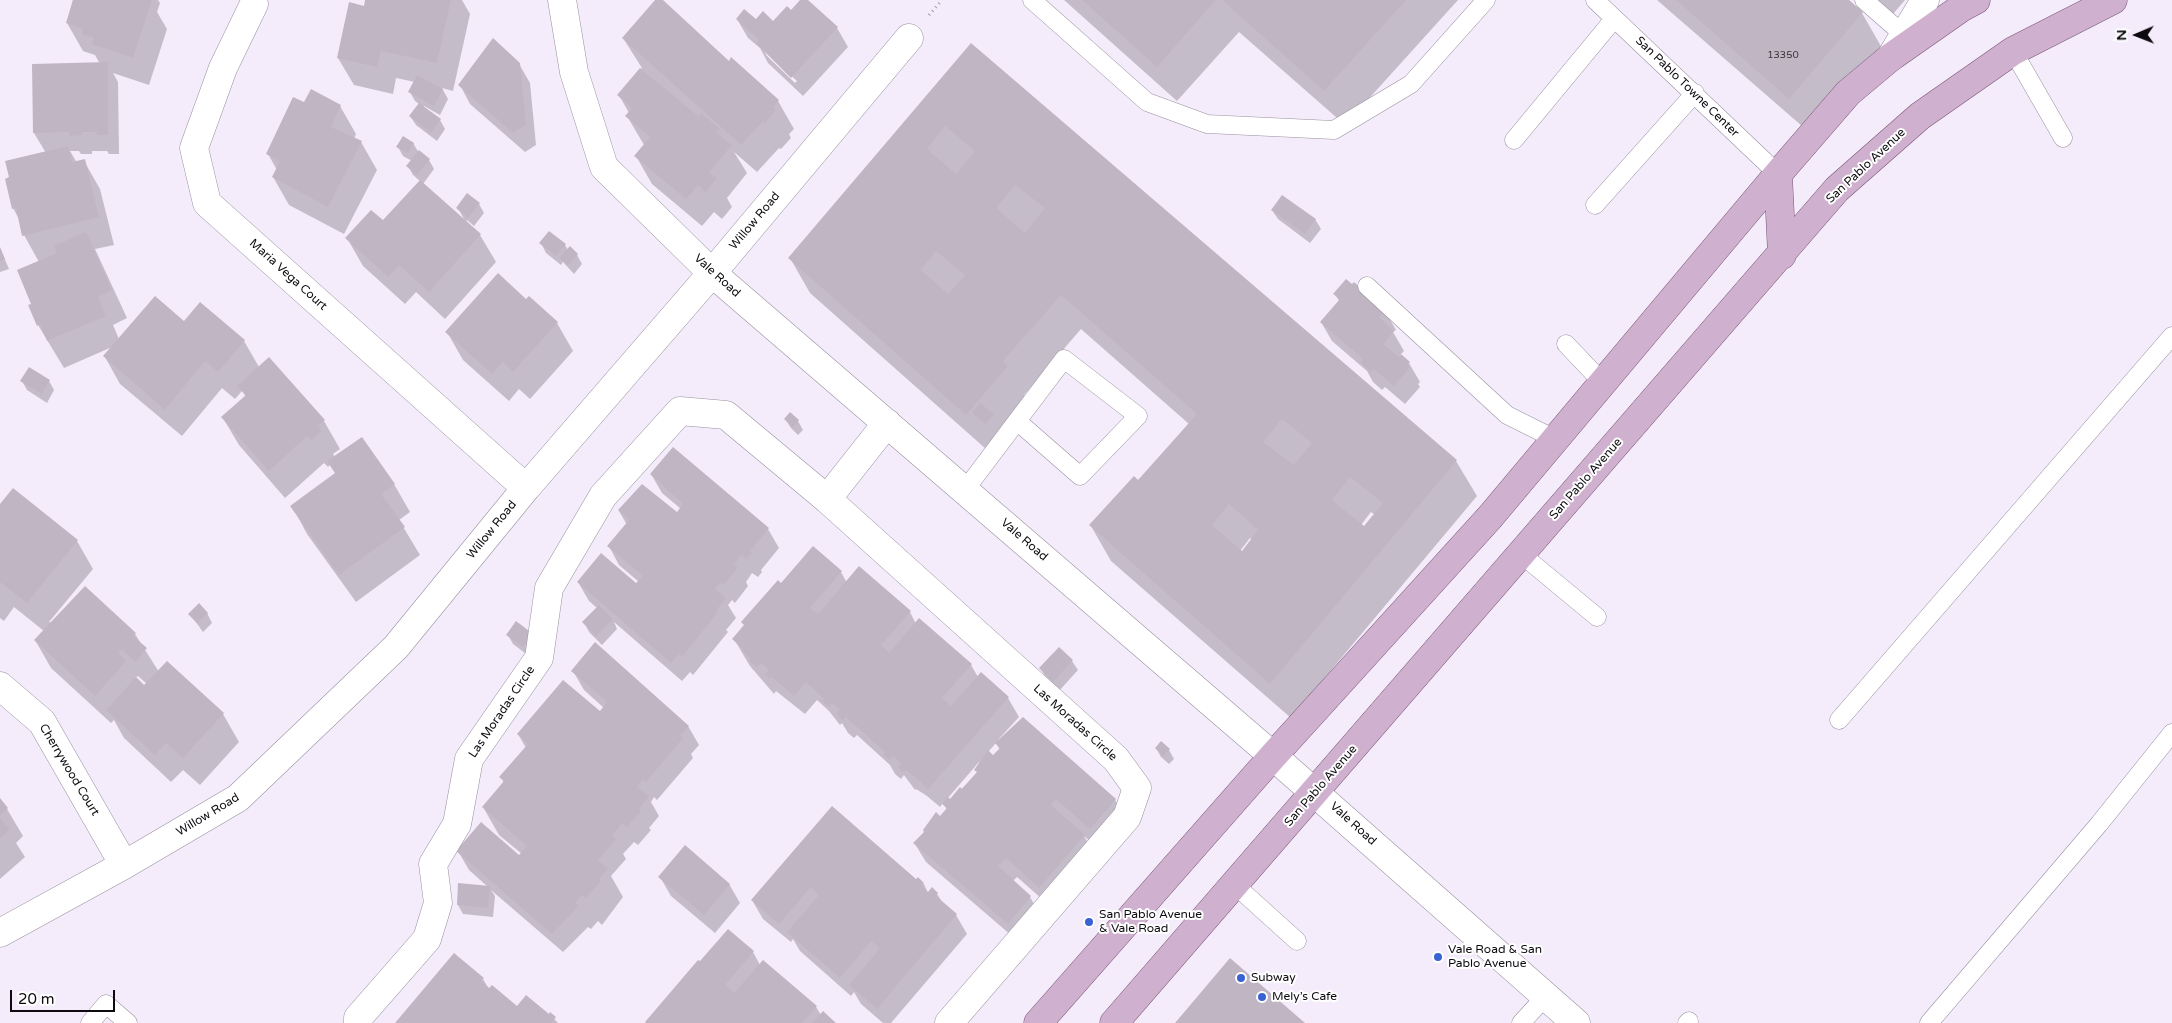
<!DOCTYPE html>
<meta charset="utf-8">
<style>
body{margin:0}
#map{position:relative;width:2172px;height:1023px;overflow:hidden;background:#f5ecfb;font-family:"Varela Round",sans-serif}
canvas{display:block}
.north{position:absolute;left:2112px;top:10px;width:50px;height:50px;-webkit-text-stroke:4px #fff;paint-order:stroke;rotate:269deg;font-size:14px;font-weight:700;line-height:20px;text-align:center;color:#0e0b10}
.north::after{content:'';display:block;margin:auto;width:18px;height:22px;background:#0e0b10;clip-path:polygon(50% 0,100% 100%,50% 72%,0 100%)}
.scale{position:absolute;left:10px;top:990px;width:105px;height:22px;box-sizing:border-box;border:2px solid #0e0b10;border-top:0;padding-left:6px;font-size:15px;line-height:18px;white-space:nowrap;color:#0e0b10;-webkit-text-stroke:4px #fff;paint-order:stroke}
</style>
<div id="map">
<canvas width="2172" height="1023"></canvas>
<div class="north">N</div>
<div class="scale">20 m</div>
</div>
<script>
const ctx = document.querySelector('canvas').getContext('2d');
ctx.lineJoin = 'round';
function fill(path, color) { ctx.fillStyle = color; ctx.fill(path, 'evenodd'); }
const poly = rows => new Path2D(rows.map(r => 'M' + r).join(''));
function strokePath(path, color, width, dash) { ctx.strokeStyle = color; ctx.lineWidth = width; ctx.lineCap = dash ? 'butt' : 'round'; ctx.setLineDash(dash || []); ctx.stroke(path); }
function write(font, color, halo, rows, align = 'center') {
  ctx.font = font + ' "Varela Round",sans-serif'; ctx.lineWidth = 4; ctx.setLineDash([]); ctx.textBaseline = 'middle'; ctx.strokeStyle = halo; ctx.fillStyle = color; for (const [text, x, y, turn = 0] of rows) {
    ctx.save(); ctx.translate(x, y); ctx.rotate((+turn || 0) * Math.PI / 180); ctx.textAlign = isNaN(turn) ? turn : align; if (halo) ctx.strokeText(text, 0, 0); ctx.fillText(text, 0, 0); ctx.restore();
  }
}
const shadow = poly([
 [73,0,158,0,160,3,157,12,167,29,149,85,113,73,118,82,119,154,109,154,107,151,92,151,92,154,81,154,79,151,70,151,77,163,84,161,100,189,114,245,95,249,127,318,113,325,119,339,184,322,244,341,259,367,324,421,340,449,333,454,335,457,394,484,410,512,399,520,420,555,356,602,307,534,292,506,336,474,330,465,328,467,324,463,285,498,239,445,223,418,246,397,242,391,235,399,222,388,182,436,120,384,105,357,112,347,64,368,38,325,33,305,39,262,24,235,20,221,13,208,46,153,34,133,100,64,95,55,83,51,67,23],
 [367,0,462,0,470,14,453,91,442,88,448,99,440,115,424,106,423,108,440,120,445,129,437,141,416,125,410,116,419,104,415,101,410,92,415,82,396,78,393,94,354,85,338,58,365,7],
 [657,0,661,0,729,63,778,101,794,129,789,134,791,138,781,149,779,148,757,172,734,152,747,173,727,198,732,207,722,219,714,212,702,226,652,184,636,156,644,145,627,116,629,113,619,95,642,68,623,38],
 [802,0,807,0,837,28,848,47,803,96,768,63,760,48,748,38,737,19,773,23,791,11],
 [764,51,797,81,795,83,767,56],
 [1064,0,1458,0,1345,125,1239,32,1177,101],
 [1657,0,1847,0,1862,13,1882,48,1810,133],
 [1862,0,1905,0,1887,21],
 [972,45,1456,461,1477,496,1291,718,1111,561,1091,526,1138,481,1189,424,1081,329,1024,395,1027,402,986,449,810,293,790,258],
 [1371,512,1375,515,1364,527,1361,525],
 [1250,538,1252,540,1242,552,1240,551],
 [519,64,530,83,536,145,525,152,470,104,460,85],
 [304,104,340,106,356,134,354,139,361,142,377,170,344,234,289,205,273,177,277,170,268,154],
 [413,143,419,153,429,160,434,169,423,184,465,221,458,208,479,204,484,213,474,226,467,220,466,222,480,235,496,262,445,319,416,292,405,304,363,266,347,238,383,222,420,181,413,175,408,166,412,161,403,156,398,147],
 [1272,210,1315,219,1321,229,1310,243,1278,219],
 [541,243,565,245,568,250,577,255,582,264,574,274,563,262,561,265,546,253],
 [0,248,9,269,0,272],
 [1335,294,1385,311,1396,330,1393,332,1404,351,1400,355,1409,363,1420,382,1418,384,1420,387,1405,404,1385,387,1382,390,1373,382,1367,371,1332,341,1321,322,1339,301],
 [526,301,557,323,573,351,530,399,519,389,509,401,463,360,447,332],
 [22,381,49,381,54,390,47,403,27,390],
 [785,419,798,421,803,430,798,435,791,428],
 [651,474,768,529,779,548,761,570,762,572,758,577,752,573,746,582,748,586,735,603,732,600,728,605,736,618,726,630,728,632,693,675,690,672,682,681,614,622,617,629,602,645,589,632,584,622,597,608,589,601,578,582,636,585,639,582,619,565,609,546,627,525,619,511,677,514,681,509,662,493],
 [0,506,77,541,93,569,49,622,135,634,159,672,167,662,223,714,239,742,200,785,183,770,171,782,124,738,114,720,111,723,51,668,35,640,44,631,14,607,4,621,0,618],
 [138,676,147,684,144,687,135,678],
 [813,548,841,572,847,583,910,612,916,624,971,665,978,677,1008,698,1019,717,998,740,999,742,1023,719,1115,800,1131,828,1107,856,1084,836,1095,855,1050,906,1017,877,1013,881,1030,897,1041,916,1019,942,926,862,915,844,947,810,943,803,940,807,927,796,916,789,915,790,904,775,901,779,895,774,890,765,857,735,854,738,848,733,842,723,840,725,829,711,817,700,805,714,776,691,774,694,750,666,734,639],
 [996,743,1000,750,994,756,988,752],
 [979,762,980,764,977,773,950,801,947,799],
 [207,613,212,623,203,632,190,614],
 [508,635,532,635,529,656,513,644],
 [1059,649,1072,661,1078,670,1059,691,1046,678,1041,669],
 [573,671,688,726,699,745,691,754,693,758,657,800,654,797,651,802,659,816,649,828,651,830,638,845,634,842,623,854,626,859,611,876,623,897,602,925,598,921,591,929,588,927,563,952,491,890,495,896,493,917,463,914,458,905,488,887,469,870,458,851,520,857,522,854,499,835,483,807,504,783,501,777,526,748,518,734,600,713,604,708,584,690],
 [1156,748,1169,750,1174,759,1169,764,1161,757],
 [0,800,7,809,23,836,16,843,25,857,0,879],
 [832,808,916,880,923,882,928,893,937,894,943,903,956,915,967,934,891,1023,883,1023,861,1004,854,992,851,996,800,951,793,939,791,942,763,919,752,900],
 [660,877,729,884,740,903,715,933,671,896],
 [753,952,760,965,816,1007,821,1015,834,1023,647,1023],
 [483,979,489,989,517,1008,549,1016,550,1014,558,1023,396,1023]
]);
const building = poly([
 [73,0,152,0,133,58,92,44,94,38,82,34,83,29,66,23],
 [365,0,451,0,437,63,381,51,377,67,337,58,349,2,364,6],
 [655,0,663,0,729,61,731,57,779,100,773,107,776,110,765,123,763,121,741,145,622,38],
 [800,0,808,0,838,27,791,78,756,43,759,40,736,19,744,9,756,19,763,11,773,21,787,6,791,10],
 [1082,0,1216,0,1157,67],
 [1222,0,1406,0,1324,91],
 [1676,0,1849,0,1863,12,1789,99],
 [493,38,520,63,526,125,513,133,458,85],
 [971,43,1457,460,1270,684,1089,525,1134,476,1138,480,1197,414,1061,295,1003,361,1008,366,966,415,788,258],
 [945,126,975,151,956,174,927,149],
 [1015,185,1045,208,1025,233,996,208],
 [936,251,965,275,948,294,921,270],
 [1282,419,1312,443,1294,465,1263,442],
 [1350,477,1383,503,1364,526,1332,500],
 [1229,504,1258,530,1242,551,1212,525],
 [108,62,108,135,97,135,97,132,82,132,82,135,69,136,69,132,33,133,32,64],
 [640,68,698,116,701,113,720,129,716,132,732,145,709,172,717,178,706,192,698,185,686,199,634,156,650,137,625,116,632,108,617,95],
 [417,75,443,89,434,106,408,92],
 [311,89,341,105,331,127,362,141,328,207,272,177,280,161,266,154,293,97,304,102],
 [419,103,441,119,431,133,409,116],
 [403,136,414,143,408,153,396,147],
 [68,146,72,162,85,159,99,217,22,236,16,208,12,209,5,179,9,177,5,161],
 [419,150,430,159,417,175,406,166],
 [420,180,481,234,429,292,399,265,388,277,345,238,371,210,383,220],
 [467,193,480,203,468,218,456,208],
 [1282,195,1316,219,1305,234,1271,210],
 [549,231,566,244,556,256,539,243],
 [86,232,112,290,98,297,106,316,47,341,40,324,37,326,28,305,31,304,17,270,57,253,54,246],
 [570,246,578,254,568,265,559,258],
 [0,247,5,259,0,261],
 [498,273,526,299,529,296,558,322,513,372,503,362,492,374,445,332],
 [1346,279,1352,284,1354,282,1386,310,1379,317,1394,331,1383,344,1399,357,1401,354,1410,362,1407,365,1410,367,1394,386,1374,369,1371,372,1361,363,1363,359,1320,322,1340,299,1333,294],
 [155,296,184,321,200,302,245,340,218,372,205,361,165,410,103,356],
 [269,357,325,420,318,426,321,431,312,440,307,436,269,471,221,417,246,395,237,386],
 [29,367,50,380,42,394,20,381],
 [980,403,994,414,986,424,972,413],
 [790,412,799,420,793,427,784,419],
 [362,437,395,484,381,494,405,527,339,575,290,506,335,473,327,461],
 [673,447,769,528,750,551,752,553,746,559,741,555,734,564,738,567,724,585,721,582,715,589,726,598,716,611,718,612,682,657,679,654,671,663,577,582,601,553,636,583,643,576,607,546,629,520,618,510,642,484,677,512,683,504,650,474],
 [13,488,78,540,27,603,0,582,0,504],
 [813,546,842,571,810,608,818,614,859,566,911,611,881,645,889,653,919,618,972,664,942,698,951,706,981,672,1009,697,928,789,915,777,905,770,903,772,898,767,901,763,893,756,890,760,883,755,885,752,846,717,843,720,836,714,840,709,832,703,829,707,822,701,824,699,806,682,794,696,772,677,770,679,765,674,769,670,761,663,757,667,749,661,751,659,742,650,743,649,732,639,744,625,741,622,778,580,781,583],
 [85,586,136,633,133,636,147,648,135,662,122,649,118,653,126,661,95,696,34,640],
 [199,603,208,613,197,623,188,614],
 [599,605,613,619,596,636,582,622],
 [516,621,533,634,523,647,506,635],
 [595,642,689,726,680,736,683,738,662,763,646,782,643,779,637,787,649,796,639,809,641,811,627,827,622,823,612,836,616,839,598,860,608,869,599,879,601,881,586,898,582,895,575,903,579,906,552,934,456,851,481,822,519,855,527,846,482,807,504,781,499,777,528,744,517,734,563,680,600,711,607,702,571,671],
 [1059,647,1073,660,1053,682,1039,668],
 [167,661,224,713,183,758,166,743,155,755,106,710,136,677,144,685],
 [1023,717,1116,799,1090,829,1056,799,1051,805,1085,835,1039,888,1006,858,998,866,1031,896,1008,924,913,843,924,832,923,830,936,812,940,816,947,808,942,804,948,797,950,799,960,787,962,789,977,772,974,770,988,750,993,755,1000,748,995,743],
 [1161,741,1170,749,1163,756,1155,748],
 [0,798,8,808,0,816],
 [832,806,916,879,918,877,923,882,921,885,928,892,932,887,938,893,936,896,957,914,877,1009,849,985,880,948,871,941,840,978,787,932,819,895,811,887,779,924,751,900],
 [0,818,10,829,0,838],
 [685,845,730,884,704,915,658,877],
 [458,883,490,886,488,908,457,905],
 [728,929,754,951,725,985,734,993,763,960,817,1006,802,1023,646,1023,645,1022,698,960,700,961],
 [454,953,484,978,481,981,489,988,492,985,517,1006,526,995,549,1014,550,1012,556,1017,551,1023,395,1023],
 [1230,958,1305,1023,1175,1023],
 [823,1011,836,1023,812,1023]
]);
const path = poly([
 [929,15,942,0]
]);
const service = poly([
 [1032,0,1147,102,1207,124,1334,130,1411,84,1486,0],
 [1595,0,1778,174],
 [1864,0,1904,35],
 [2013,51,2063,138],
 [1514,140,1614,19],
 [1595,205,1695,93],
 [1367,286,1507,415,1555,439],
 [1566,344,1603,383],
 [965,490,1017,421,1064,359,1138,416,1080,476,1017,421],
 [1521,554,1597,617],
 [1839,720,2172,336],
 [1235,885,1297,941],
 [90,1023,106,1004,128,1023],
 [1521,1023,1546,996],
 [1687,1023,1689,1021],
 [1929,1023,2099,824,2172,733]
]);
const minor = poly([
 [562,0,574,72,604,167,712,273,1273,756],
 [254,4,223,68,194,148,207,203,526,488],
 [1891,57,1925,0],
 [827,499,887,423],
 [0,686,42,722,124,865],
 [0,933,124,865,238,798,396,647,526,488,712,273,909,38],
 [358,1023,358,1018,427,939,438,903,433,864,457,824,469,759,539,658,549,588,603,496,680,411,726,415,827,499,1116,759,1137,788,1127,817,949,1023]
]);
const tertiary = poly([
 [1273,756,1576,1023]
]);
const primary = poly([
 [1778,174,1782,255],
 [1038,1023,1273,756,1490,517,1778,174,1848,93,1891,57,1961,8,1976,0],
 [1114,1023,1837,189,1920,116,2013,51,2113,0]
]);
const markers = [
 [1089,922,5,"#3962d3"],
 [1438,957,5,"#3962d3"],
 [1241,978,5,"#3962d3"],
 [1262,997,5,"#3962d3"]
];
const numberNames = [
 ["13350",1783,55]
];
const streetNames = [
 ["San Pablo Towne Center",1687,87,44],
 ["San Pablo Avenue",1866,166,-43],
 ["Willow Road",755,221,-50],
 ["Maria Vega Court",288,275,42],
 ["Vale Road",717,276,42],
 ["San Pablo Avenue",1586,479,-49],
 ["Willow Road",492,530,-51],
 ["Vale Road",1024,540,41],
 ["Las Moradas Circle",502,712,-56],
 ["Las Moradas Circle",1075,723,42],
 ["Cherrywood Court",69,770,59],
 ["San Pablo Avenue",1321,786,-49],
 ["Willow Road",208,815,-31],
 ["Vale Road",1353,824,42]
];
const poiNames = [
 ["San Pablo Avenue",1099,915],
 ["& Vale Road",1099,929],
 ["Vale Road & San",1448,950],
 ["Pablo Avenue",1448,964],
 ["Subway",1251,978],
 ["Mely’s Cafe",1272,997]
];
fill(shadow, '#0003');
fill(building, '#c0b5c2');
strokePath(service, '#98909e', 19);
strokePath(minor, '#98909e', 29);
strokePath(tertiary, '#98909e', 29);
strokePath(primary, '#785477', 29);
strokePath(path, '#a19aa6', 3, [1, 4]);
strokePath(service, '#fff', 18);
strokePath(minor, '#fff', 28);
strokePath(tertiary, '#fff', 28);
strokePath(primary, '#d0b0cf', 28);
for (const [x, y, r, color] of markers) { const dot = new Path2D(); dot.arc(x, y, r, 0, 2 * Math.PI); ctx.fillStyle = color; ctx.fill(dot); strokePath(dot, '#fff', 2); }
write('10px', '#3a363c', null, numberNames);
write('12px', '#0e0b10', '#fff', streetNames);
write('12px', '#0e0b10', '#fff', poiNames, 'left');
</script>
